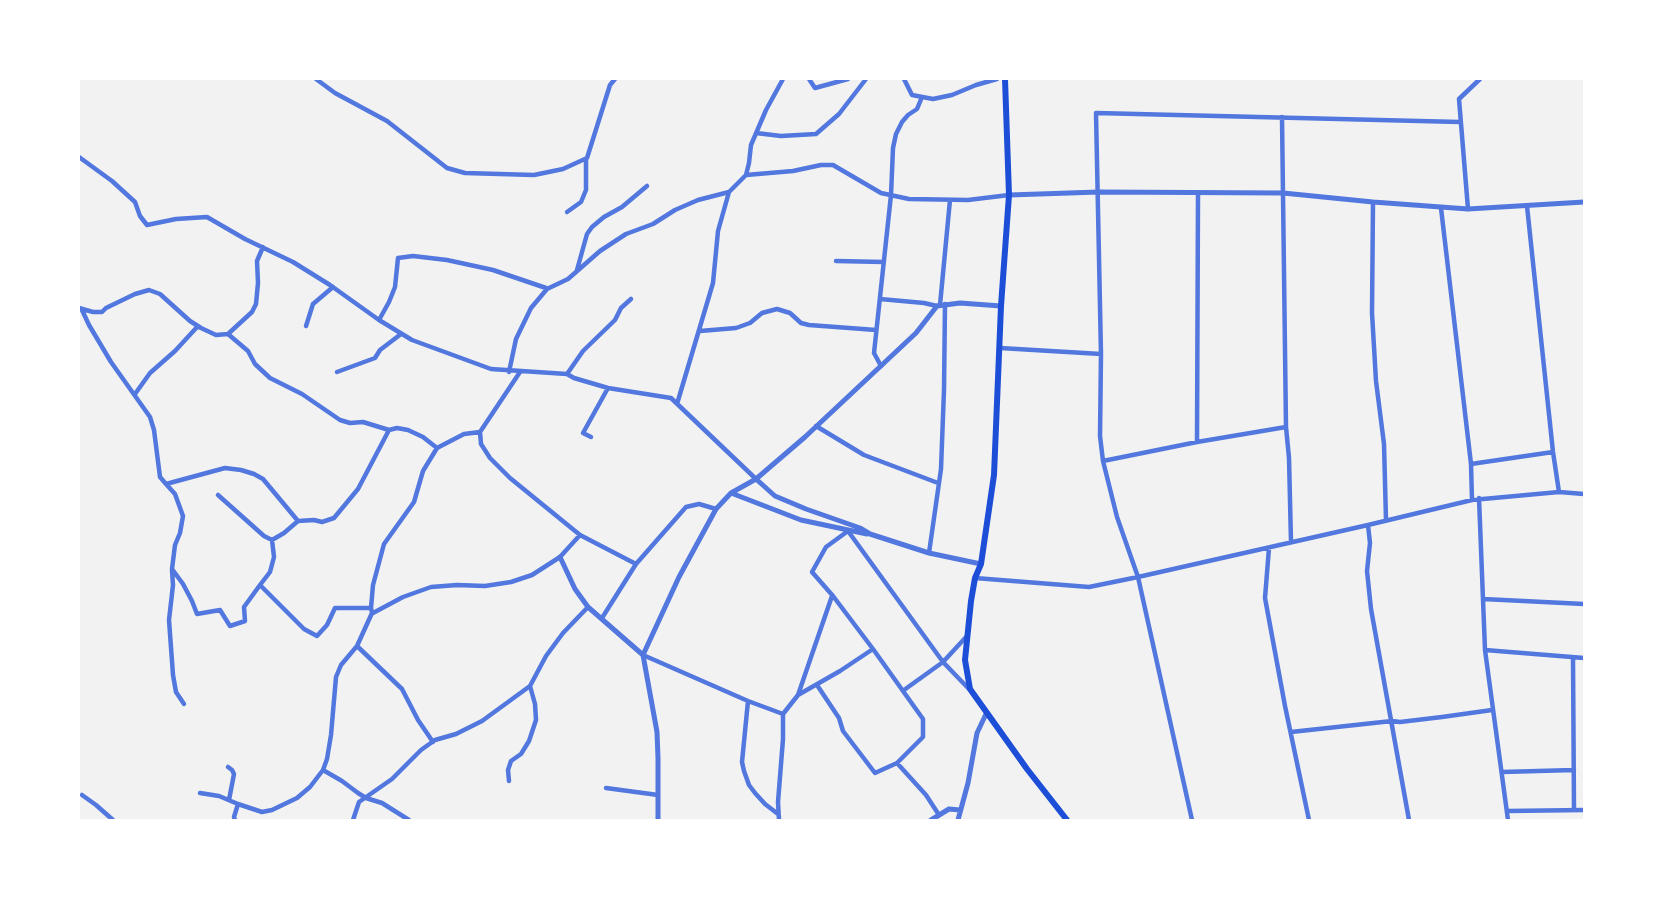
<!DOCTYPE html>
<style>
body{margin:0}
#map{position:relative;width:1663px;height:899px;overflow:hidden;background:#f2f2f2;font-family:Georgia,serif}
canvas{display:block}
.frame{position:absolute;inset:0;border:80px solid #fff;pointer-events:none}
</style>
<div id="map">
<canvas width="1663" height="899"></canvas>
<div class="frame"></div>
</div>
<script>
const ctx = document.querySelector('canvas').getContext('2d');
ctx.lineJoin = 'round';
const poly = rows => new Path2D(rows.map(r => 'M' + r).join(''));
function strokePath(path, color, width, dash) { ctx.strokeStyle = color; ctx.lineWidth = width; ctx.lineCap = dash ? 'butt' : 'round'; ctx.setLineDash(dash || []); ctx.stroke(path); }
const minor = poly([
 [316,79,335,93,387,121,447,168,465,173,534,175,563,169,587,158,610,85,615,79],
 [809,79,815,88,848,79],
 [904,79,912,95,933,99,952,95,976,85,997,79],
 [1282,117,1286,427,1289,458,1291,542],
 [756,133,781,136,816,134,839,114,866,79],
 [79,157,112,181,135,202,140,216,147,225,176,219,207,217,245,239,293,262,330,285,379,320,412,340,491,369,567,374,574,378,608,388,671,398,756,479],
 [746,175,793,171,821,165,833,165,881,193,909,199,968,200,1009,195],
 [1373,202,1372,313,1376,381,1384,444,1386,520],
 [1527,206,1553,452,1559,492],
 [1441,208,1471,464,1472,500],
 [1468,209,1459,99,1480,79],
 [567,212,581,202,586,190,586,159],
 [836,261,884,262],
 [577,270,587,234,592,227,604,217,622,207,647,186],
 [880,299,924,303,937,306],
 [940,305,950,200],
 [79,308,93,312,102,312,106,308,135,294,149,290,160,294,190,321,201,328,216,335,228,334,248,351,255,364,270,378,302,394,340,420,350,423,363,422,389,430,397,428,408,430,423,437,437,448],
 [82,310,89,325,111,362,150,417,154,430,160,477,166,484],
 [379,320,389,302,395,287,398,258,413,256,447,260,493,270,546,288],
 [306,326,313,304,333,287],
 [700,331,736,328,750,323,762,313,777,309,790,313,801,323,809,325,876,330],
 [228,334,252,312,256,304,258,283,257,261,263,247],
 [1000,348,1101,354],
 [881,366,874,353,891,195,893,148,896,134,902,122,908,115,917,109,922,97],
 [337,372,375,358,380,350,401,334],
 [509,372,516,339,531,308,547,289,568,279,600,251,626,234,653,224,675,210,698,200,729,192],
 [520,372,480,432,481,444,490,458,510,478,580,535,636,564],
 [567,374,583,351,615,320,621,308,631,299],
 [135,394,150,373,175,351,198,326],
 [677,404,713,283,718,231,729,192,746,175,749,163,751,145,766,110,783,79],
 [816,426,864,455,938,483],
 [591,437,583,433,608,388],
 [1197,442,1198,193],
 [1103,461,1197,442,1286,427],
 [1471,464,1553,452],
 [218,495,264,536,272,540],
 [1479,498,1485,650,1508,820],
 [1368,525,1370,543,1367,571,1371,609,1409,820],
 [848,531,943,662,968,688],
 [1269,548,1265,598,1285,706,1309,820],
 [929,553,941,469,944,390,945,304],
 [172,570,173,585,169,620,173,675,176,692,184,704],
 [975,578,1089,587,1138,577,1368,525,1472,500,1559,492,1584,494],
 [260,585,244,607,245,621,230,626,220,610,197,614,192,601,183,584,172,569,175,545,180,533,183,516,175,494,166,484,225,468,241,470,254,474,263,479,298,521],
 [1483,599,1584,604],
 [371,608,335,608,327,625,317,636,304,629,260,585,270,572,274,557,272,540,284,533,298,521,314,520,322,522,334,518,358,489,389,430],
 [373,613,403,597,431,587,457,585,485,586,511,582,532,575,560,557,580,535],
 [602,618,636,564,686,507,699,504,716,509],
 [357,646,402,689,418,720,433,742],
 [1485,650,1584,658],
 [643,655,748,701,783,714],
 [1573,658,1574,810],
 [817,685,839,718,843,731,875,773,897,763,923,737,923,719,873,649],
 [904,690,943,662,967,636],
 [798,695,840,671,873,649,833,596,812,572,826,547,848,531],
 [748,701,742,762,744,771,749,785,755,793,765,804,778,814],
 [1291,732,1392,721,1400,722,1442,717,1492,710],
 [897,763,926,795,939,815],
 [228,767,232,770,234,774,229,800],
 [323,770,342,781,358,793,366,798,382,803,409,820],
 [1502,772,1574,770],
 [509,781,508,770,511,761,521,754,529,741,536,720,535,704,530,686],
 [606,788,658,795],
 [200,793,219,796,238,804],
 [82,795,96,805,113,820],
 [1507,811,1584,810],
 [235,820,234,817,238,804,262,812,272,810,297,798,310,787,323,770,327,759,331,735,336,677,341,665,357,646,372,613,371,608,373,585,384,544,414,502,423,471,437,448,464,434,480,432],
 [353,820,359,802,392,779,421,750,435,740,456,734,482,721,530,686,546,656,563,633,588,607],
 [779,820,778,802,783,739,783,714,798,695,832,596],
 [1192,820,1138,577,1117,517,1103,461,1100,436,1101,354,1096,113,1460,122]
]);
const tertiary = poly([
 [1009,195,1099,192,1283,193,1373,202,1468,209,1584,202],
 [756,479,775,496,806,509,860,528,870,534,929,553,981,564],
 [731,493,801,520,867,534],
 [560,557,575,589,588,607,643,655],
 [643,655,679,577,716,509,731,493,756,479,805,437,916,333,937,306,960,303,1001,306],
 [643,655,657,732,658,758,658,820],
 [931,820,949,809,960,810],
 [958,820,968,783,977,733,986,714]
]);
const secondary = poly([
 [1005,79,1009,195,1001,306,994,475,981,564,975,578,971,601,965,660,970,689,1027,769,1067,820]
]);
strokePath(minor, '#5277de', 4.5);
strokePath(tertiary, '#5277de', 5);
strokePath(secondary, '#1d4ed8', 6);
</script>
